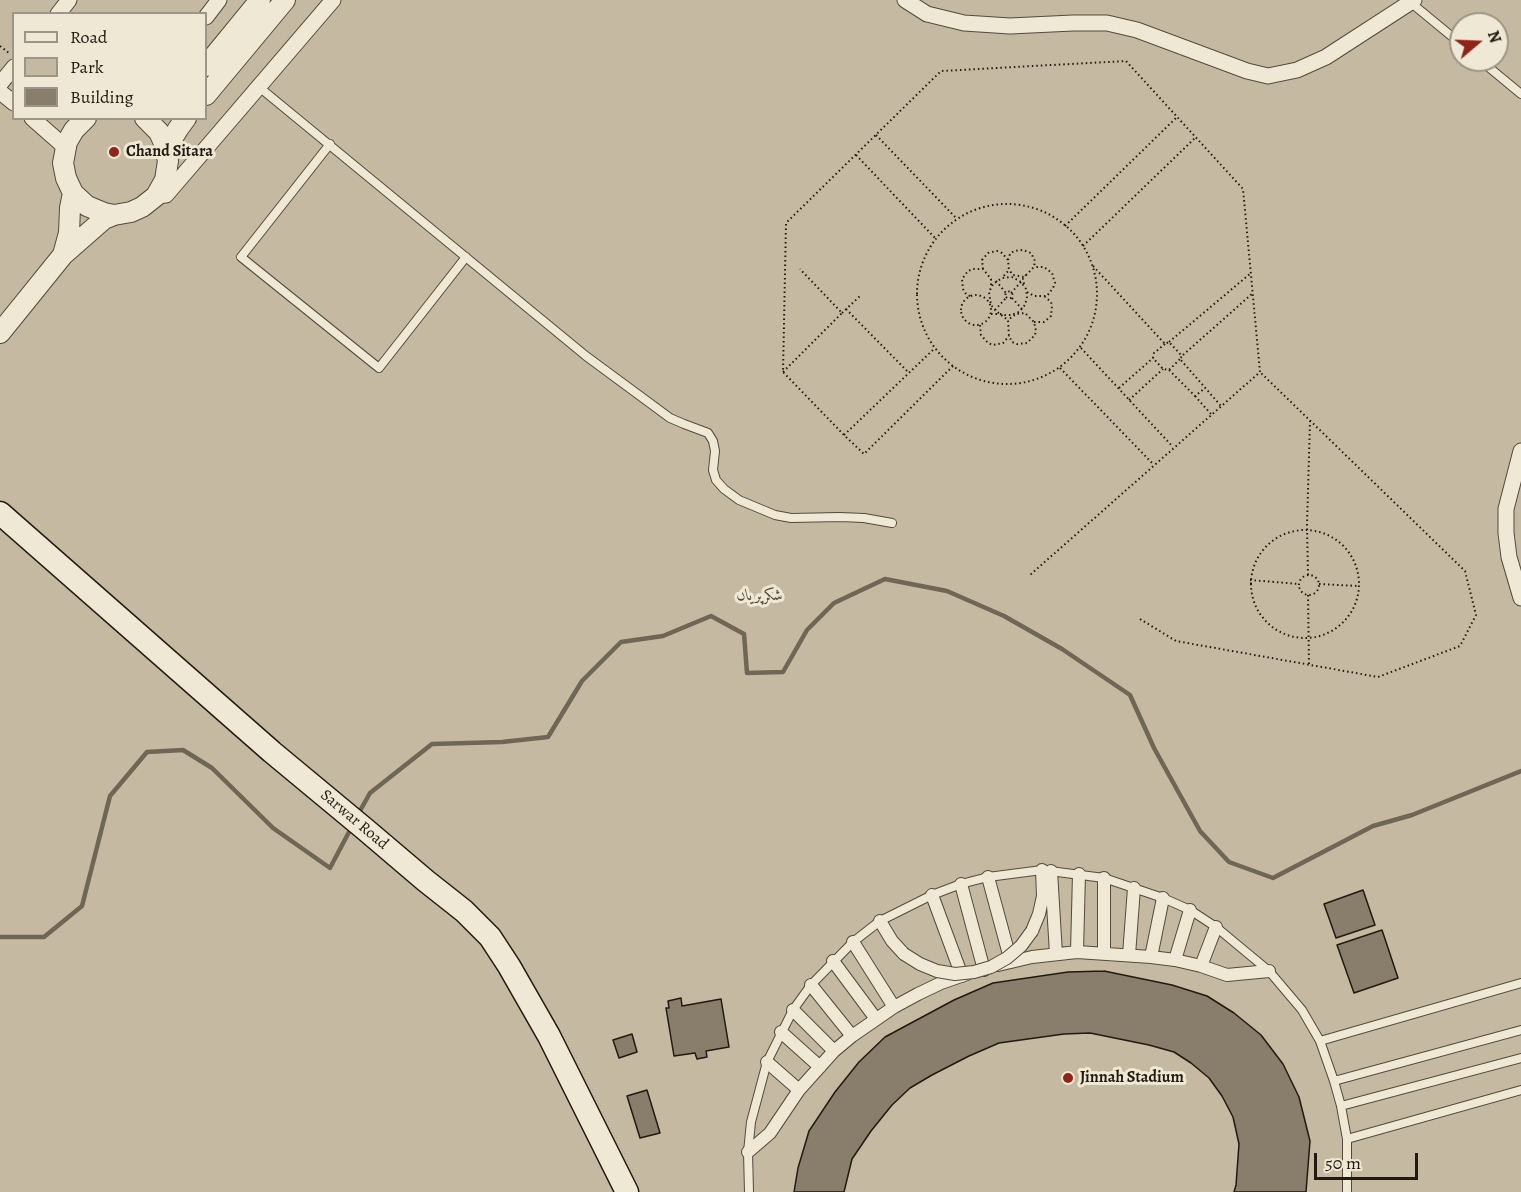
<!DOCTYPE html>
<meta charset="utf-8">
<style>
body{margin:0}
#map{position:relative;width:1521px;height:1192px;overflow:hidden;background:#e6dbbf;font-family:Alegreya,serif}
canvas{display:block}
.legend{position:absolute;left:12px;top:12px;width:195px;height:108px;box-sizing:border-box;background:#efe8d5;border:2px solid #9d9587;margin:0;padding:8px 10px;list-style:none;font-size:18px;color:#221911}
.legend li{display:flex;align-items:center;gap:12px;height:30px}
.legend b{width:30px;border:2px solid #9d9587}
.north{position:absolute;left:1449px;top:12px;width:60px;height:60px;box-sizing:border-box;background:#efe8d5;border:2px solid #9d9587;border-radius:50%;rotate:71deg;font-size:16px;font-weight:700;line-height:24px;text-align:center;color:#221911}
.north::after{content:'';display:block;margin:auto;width:21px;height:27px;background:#8f2418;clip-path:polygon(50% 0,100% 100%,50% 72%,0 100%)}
.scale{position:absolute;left:1314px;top:1153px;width:104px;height:27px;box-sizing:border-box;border:3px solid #221911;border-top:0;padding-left:8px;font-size:18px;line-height:21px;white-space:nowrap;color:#221911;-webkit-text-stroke:4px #efe8d5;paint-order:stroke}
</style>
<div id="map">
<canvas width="1521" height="1192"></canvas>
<ul class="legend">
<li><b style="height:8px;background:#efe8d5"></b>Road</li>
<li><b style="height:16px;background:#c5baa1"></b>Park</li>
<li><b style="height:16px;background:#887e6b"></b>Building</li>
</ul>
<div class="north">N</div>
<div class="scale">50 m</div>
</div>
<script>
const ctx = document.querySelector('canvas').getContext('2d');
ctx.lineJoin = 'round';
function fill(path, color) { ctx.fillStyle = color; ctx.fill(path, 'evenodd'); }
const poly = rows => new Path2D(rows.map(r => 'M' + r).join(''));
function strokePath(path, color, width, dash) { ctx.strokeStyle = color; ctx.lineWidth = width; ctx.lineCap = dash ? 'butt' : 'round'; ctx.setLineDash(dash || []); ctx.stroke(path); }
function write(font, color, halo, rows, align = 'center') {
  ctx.font = font + ' Alegreya,Amiri,serif'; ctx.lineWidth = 6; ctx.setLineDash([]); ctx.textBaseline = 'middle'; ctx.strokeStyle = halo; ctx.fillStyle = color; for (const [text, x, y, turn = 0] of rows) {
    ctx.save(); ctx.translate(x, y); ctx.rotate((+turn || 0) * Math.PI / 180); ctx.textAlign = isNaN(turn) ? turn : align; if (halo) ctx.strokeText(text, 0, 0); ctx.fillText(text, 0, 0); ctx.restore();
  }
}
const green = poly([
 [0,0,1521,0,1521,1192,0,1192],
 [14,14,206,14,206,118,14,118],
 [1461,24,1497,24,1497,60,1461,60]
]);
const stream = poly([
 [361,809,370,793,432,744,502,742,548,737,582,681,621,642,663,636,711,616,744,634,747,673,783,672,807,630,834,603,885,579,947,591,1004,616,1062,649,1130,695,1154,748,1200,831,1229,862,1273,878,1373,826,1412,815,1521,771],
 [0,937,44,937,82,906,110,796,147,752,183,750,212,768,273,828,330,868,349,832]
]);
const building = poly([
 [1363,890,1375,925,1336,938,1324,904,1363,890],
 [1382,930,1398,978,1354,993,1337,945,1382,930],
 [1104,971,1172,985,1207,996,1234,1013,1261,1035,1283,1064,1299,1097,1310,1141,1306,1192,1234,1192,1236,1185,1239,1144,1233,1117,1222,1096,1209,1078,1191,1063,1174,1052,1149,1045,1090,1033,1064,1034,999,1043,969,1056,932,1075,910,1088,892,1105,871,1131,852,1159,844,1192,794,1192,798,1168,809,1131,835,1092,859,1062,885,1037,954,1000,993,983,1068,972,1104,971],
 [681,998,682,1006,721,999,729,1047,706,1051,707,1057,697,1059,695,1053,674,1056,666,1008,669,1008,668,1001,681,998],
 [632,1034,637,1052,619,1058,613,1040,632,1034],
 [647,1090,660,1133,640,1138,627,1096,647,1090]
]);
const path = poly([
 [0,46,9,53],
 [876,135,957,219],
 [856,155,936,239],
 '917 294a90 90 0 1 1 180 0a90 90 0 1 1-180 0Z',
 [1065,226,1177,117],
 [1083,246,1195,138],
 [1008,260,1010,254,1014,251,1023,250,1031,253,1035,261,1034,267,1024,277,1013,275,1009,270],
 [1093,266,1165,344,1169,342,1182,356,1180,359,1221,406],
 [983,269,982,260,988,253,997,251,1002,253,1008,260,1009,270,1002,278],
 [996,281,1006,293],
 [1024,284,1023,279,1026,275],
 '1005.5 295a3.5 3.5 0 1 1 7 0a3.5 3.5 0 1 1-7 0Z',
 [1027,292,1034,296,1047,296,1053,288,1055,283,1052,273,1044,267,1034,267],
 [1011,293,1021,282],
 '961 310a15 15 0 1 1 30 0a15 15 0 1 1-30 0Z',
 [970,296,966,294,963,289,962,279,968,271,973,269,983,269,991,279,991,287],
 [1012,298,1022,309],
 [846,309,909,373],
 [995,310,1006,298],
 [842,313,860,296],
 [991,314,1000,314,1005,315,1011,315,1019,312,1025,305,1027,297,1026,289,1021,282,1012,277,1002,278,993,284,989,292,991,305,995,310,997,312,1000,314,1008,320,1009,336,1012,342,1017,344,1027,343,1035,335,1036,331,1034,322,1025,313,1016,314,1008,320],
 [1034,322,1044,322,1051,316,1052,306,1051,302,1045,297],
 [980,325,981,335,988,343,993,345,1003,343,1009,336],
 [1169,342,1251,273],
 [1165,344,1154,353,1153,358,1163,369,1169,370,1180,359],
 [1081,348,1173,447],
 [1183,355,1253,293],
 [953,366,864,454,844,435,783,372,786,223,941,71,1126,61,1243,189,1260,372,1030,575],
 [1060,368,1154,465],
 [1169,370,1195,396,1205,388],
 [783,372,842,313,800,269],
 [1119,388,1153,358],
 [1195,396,1211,414],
 [1129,400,1163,369],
 [844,435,935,348],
 '1251 584a54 54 0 1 1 108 0a54 54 0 1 1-108 0Z',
 '1299 585a10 10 0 1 1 20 0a10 10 0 1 1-20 0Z',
 [1308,575,1307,525,1310,421],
 [1250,580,1298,584],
 [1319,584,1358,586],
 [1308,595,1309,665],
 [1140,619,1176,641,1378,677,1460,646,1476,615,1465,571,1260,372]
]);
const service = poly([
 [1410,2,1461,44],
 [1480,60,1521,94],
 [259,87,586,356,670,418,684,424,708,433,713,441,715,451,713,470,716,480,724,489,739,500,775,515,791,518,840,517,864,518,892,523],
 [330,144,241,257,379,368,466,257],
 [1320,1041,1521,983],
 [1334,1081,1521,1030],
 [1341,1106,1521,1058],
 [1347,1139,1521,1090],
 [749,1192,748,1152,751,1122,767,1062,793,1010,811,985,853,942,880,921,932,895,961,884,988,877,1042,870,1104,878,1163,898,1190,910,1216,927,1269,971,1302,1010,1320,1041,1334,1081,1341,1106,1347,1139,1347,1192]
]);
const pedestrian = poly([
 [1051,871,1056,954],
 [988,877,1011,962],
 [1104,878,1104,954],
 [961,884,984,970],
 [932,895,962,976],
 [880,921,892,941,904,954],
 [1032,931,1039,914,1043,896,1042,870],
 [853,942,894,1007],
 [1077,952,1079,874],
 [1129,955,1134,888],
 [1151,957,1163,898],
 [1175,960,1190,910],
 [833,961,876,1019],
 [998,965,1032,957,1077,952,1151,957,1175,960,1201,966,1227,975,1269,971],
 [1201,966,1216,927],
 [811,985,852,1036],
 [793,1010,834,1051],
 [781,1032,820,1067],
 [767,1062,799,1090],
 [748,1152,770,1133,799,1090,834,1051,852,1036,894,1007,918,994,941,983,967,974]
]);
const minor = poly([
 [905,0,927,14,964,23,1010,26,1073,23,1107,23,1137,30,1247,71,1268,76,1297,70,1326,57,1414,0],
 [58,14,69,0],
 [206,17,219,0],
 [0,84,14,67],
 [0,92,14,103],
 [32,118,65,147],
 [156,196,166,195,333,0],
 [1521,451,1506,509,1506,533,1509,557,1521,598]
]);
const tertiary = poly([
 [206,66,260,0],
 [206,95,285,0],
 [86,118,74,130,67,142,63,163,66,178,73,193,87,206,104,213,114,215,131,212,142,207,156,196,165,180,168,161,164,143,159,132,145,118],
 [166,149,178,129,186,118],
 [63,255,69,233,70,208,73,193],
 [0,333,63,255,104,219,114,215]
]);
const secondary = poly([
 [0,513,272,752,366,830,426,881,464,911,490,937,509,966,549,1036,627,1192]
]);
const pedestrianBridge = poly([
 [904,954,920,964,937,971,955,974,974,972,991,967,1007,958,1021,946,1032,931]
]);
const markers = [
 [114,152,6,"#8f2418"],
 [1068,1078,6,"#8f2418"]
];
const poiNames = [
 ["Chand Sitara",126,152],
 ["Jinnah Stadium",1080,1078]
];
const parkNames = [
 ["شکرپریاں",760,596]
];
const streetNames = [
 ["Sarwar Road",354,820,40]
];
fill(green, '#c5baa1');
strokePath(stream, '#6f6656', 4.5);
fill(building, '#887e6b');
strokePath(building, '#221911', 1.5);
strokePath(service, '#534a3c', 10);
strokePath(pedestrian, '#534a3c', 14);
strokePath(minor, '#534a3c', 17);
strokePath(tertiary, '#534a3c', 22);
strokePath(secondary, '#221911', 25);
strokePath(path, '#221911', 2, [1.5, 3]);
strokePath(service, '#efe8d5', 8);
strokePath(pedestrian, '#efe8d5', 12);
strokePath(minor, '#efe8d5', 15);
strokePath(tertiary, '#efe8d5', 20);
strokePath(secondary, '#efe8d5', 22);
strokePath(pedestrianBridge, '#534a3c', 14, []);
strokePath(pedestrianBridge, '#efe8d5', 12);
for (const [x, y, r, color] of markers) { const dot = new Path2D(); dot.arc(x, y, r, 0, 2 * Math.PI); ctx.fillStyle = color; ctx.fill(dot); strokePath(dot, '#efe8d5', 2); }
write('bold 16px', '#221911', '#efe8d5', poiNames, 'left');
write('italic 16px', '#53493c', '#efe8d5', parkNames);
write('16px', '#221911', '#efe8d5', streetNames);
</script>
